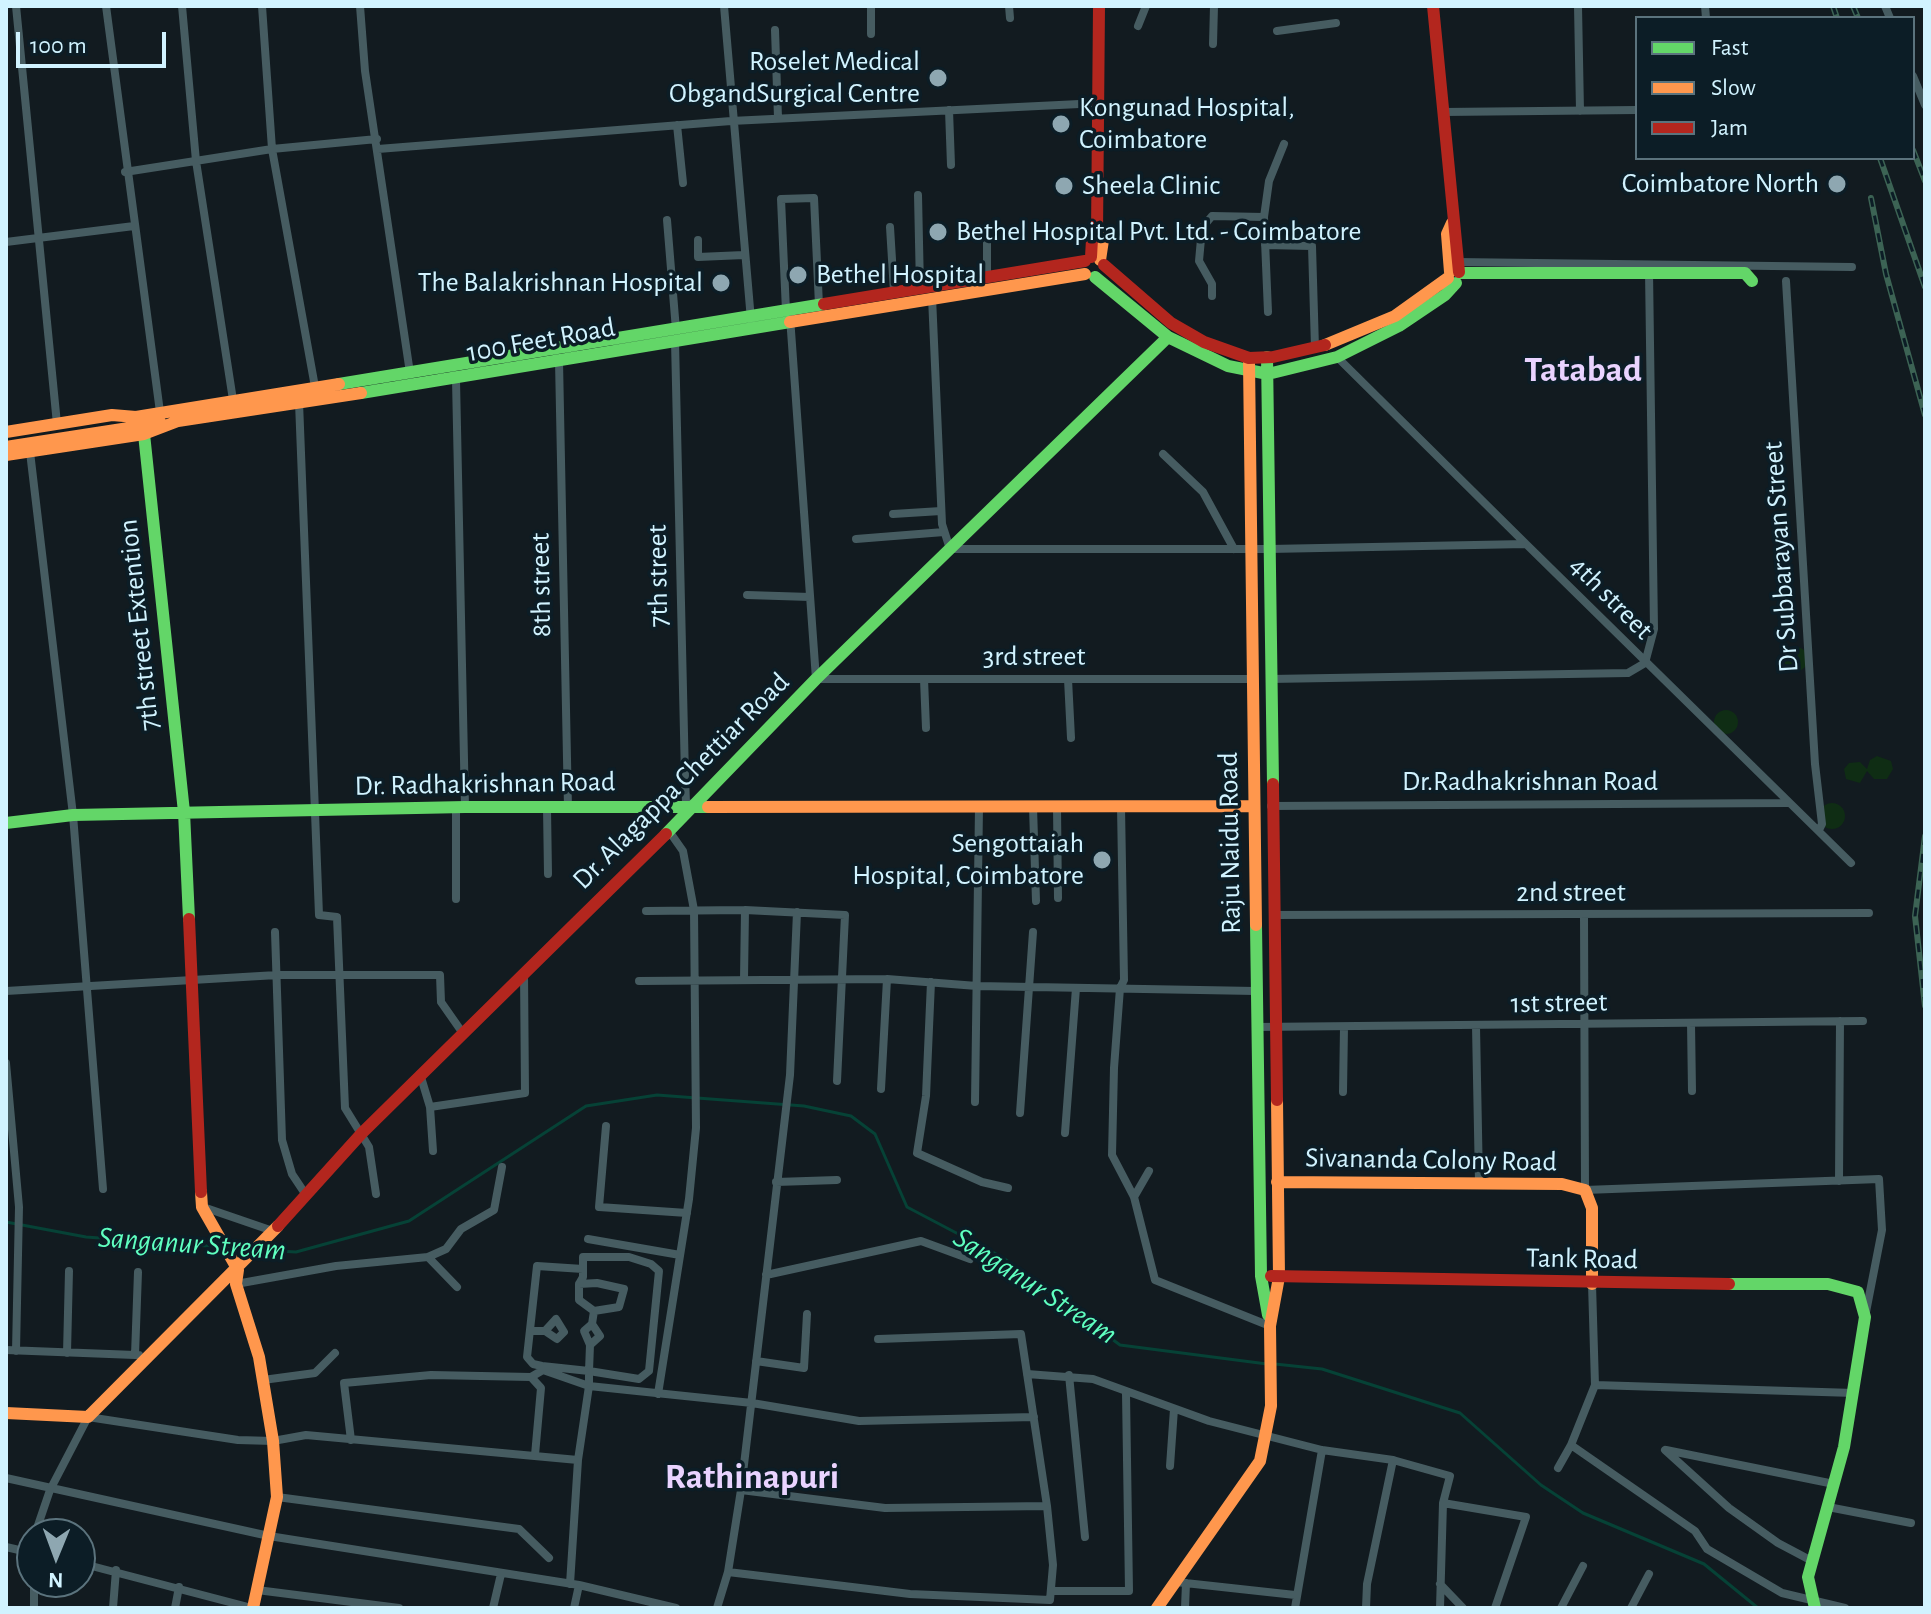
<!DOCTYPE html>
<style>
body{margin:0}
#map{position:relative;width:1931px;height:1614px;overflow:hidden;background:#121b20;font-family:"Alegreya Sans",sans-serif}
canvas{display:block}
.frame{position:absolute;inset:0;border:8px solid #d1f3ff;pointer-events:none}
.legend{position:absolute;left:1635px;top:16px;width:280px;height:144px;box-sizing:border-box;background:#0c1d26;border:2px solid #5b737d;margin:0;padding:10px 14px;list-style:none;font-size:24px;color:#d1f3ff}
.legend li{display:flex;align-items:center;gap:16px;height:40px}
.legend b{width:40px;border:2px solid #5b737d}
.north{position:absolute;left:16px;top:1518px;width:80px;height:80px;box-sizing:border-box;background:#0c1d26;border:2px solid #5b737d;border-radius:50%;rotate:181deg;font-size:22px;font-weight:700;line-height:32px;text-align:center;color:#d1f3ff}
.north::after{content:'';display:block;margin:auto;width:28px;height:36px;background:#8ea7b1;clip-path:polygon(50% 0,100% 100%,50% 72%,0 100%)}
.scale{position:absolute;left:16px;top:32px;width:150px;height:36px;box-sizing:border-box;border:4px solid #d1f3ff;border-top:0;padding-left:10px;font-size:24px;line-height:28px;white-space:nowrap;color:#d1f3ff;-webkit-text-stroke:6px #0c1d26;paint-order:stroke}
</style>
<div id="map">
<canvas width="1931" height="1614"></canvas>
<div class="frame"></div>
<ul class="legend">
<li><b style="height:10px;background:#63d668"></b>Fast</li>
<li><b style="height:10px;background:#ff974d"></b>Slow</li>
<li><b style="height:10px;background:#b3261e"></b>Jam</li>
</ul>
<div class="north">N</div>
<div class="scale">100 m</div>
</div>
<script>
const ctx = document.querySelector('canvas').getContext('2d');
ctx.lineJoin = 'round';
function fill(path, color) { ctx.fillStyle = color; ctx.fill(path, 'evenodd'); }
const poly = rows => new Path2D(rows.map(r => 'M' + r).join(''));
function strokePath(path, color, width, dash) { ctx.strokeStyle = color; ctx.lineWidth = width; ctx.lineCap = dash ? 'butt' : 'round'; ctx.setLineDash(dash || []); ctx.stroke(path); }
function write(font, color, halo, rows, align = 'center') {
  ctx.font = font + ' "Alegreya Sans",sans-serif'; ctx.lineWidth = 7; ctx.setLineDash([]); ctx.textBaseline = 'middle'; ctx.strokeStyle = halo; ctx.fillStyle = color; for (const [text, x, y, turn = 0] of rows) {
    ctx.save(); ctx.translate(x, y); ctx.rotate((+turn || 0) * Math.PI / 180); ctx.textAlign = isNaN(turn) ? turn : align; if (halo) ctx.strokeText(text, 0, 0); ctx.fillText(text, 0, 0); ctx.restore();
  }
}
const green = poly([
 '1784 659a12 12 0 1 1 24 0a12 12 0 1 1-24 0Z',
 '1714 722a12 12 0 1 1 24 0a12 12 0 1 1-24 0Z',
 [1877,756,1891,761,1893,769,1887,779,1874,779,1867,771,1860,783,1846,779,1844,769,1849,763,1860,762,1867,769,1870,760],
 '1819 816a13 13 0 1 1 26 0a13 13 0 1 1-26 0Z'
]);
const stream = poly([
 [6,1222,86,1237,221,1247],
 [228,1248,252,1249],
 [260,1250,296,1252,409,1221,586,1106,657,1095,804,1106,851,1116,875,1134,907,1207,1002,1257,1120,1345,1267,1364],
 [1275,1364,1322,1369,1460,1413,1541,1485,1583,1513,1704,1564,1758,1608]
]);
const street = poly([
 [16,6,57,424],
 [106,6,160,412],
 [182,6,196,161,233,400],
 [262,6,272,149,315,387],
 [360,6,365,71,410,373],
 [724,6,751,320],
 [1009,6,1010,18],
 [1578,6,1580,111],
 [1705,6,1706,18],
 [1885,6,1890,18],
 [1138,26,1146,6],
 [775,30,778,118],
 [1277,31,1336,23],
 [871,34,871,6],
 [1213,44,1214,6],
 [1913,76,1925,105],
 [949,110,951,165],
 [1443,112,1637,110],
 [677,125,683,183],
 [378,149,731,121,1100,103],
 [125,172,272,149,377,139],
 [918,195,920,288],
 [667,220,676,330],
 [890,227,894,292],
 [987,231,987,277],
 [698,240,698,257,744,255],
 [6,242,134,226],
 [1265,245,1312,246,1315,348],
 [1456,262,1852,267],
 [1786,281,1815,764,1822,824,1819,830],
 [1212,296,1212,284,1199,261,1202,228,1212,216,1264,217],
 [932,297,942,524,950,549,1269,549,1526,544,1851,863],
 [786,311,781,199,814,198,819,305],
 [1268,312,1264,217,1269,181,1284,144],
 [790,317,816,679,1252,679],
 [675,341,685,777,686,803,691,804],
 [1337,357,1526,544],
 [559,361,568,808],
 [456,380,465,807],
 [299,402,319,915,337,917,345,1108,369,1147,376,1194],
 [30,452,73,815,103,1189],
 [1163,454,1203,492,1234,549],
 [893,514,941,511],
 [856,539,944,532],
 [747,595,810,597],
 [924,679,926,728],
 [1068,679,1071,738],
 [1270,679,1628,673,1645,663,1654,629,1649,271],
 [1271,806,1788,803],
 [1033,807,1036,901],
 [1057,807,1058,898],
 [1121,807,1124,980,1120,988,1114,1068,1112,1155,1134,1197,1155,1280,1270,1326],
 [547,808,548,874],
 [456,899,456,807],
 [646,911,745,910,845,915,837,1081],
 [1273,915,1869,913],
 [1584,916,1585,1190,1879,1179,1882,1230,1866,1312],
 [275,932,282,1140,292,1174,306,1195],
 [744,979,745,910],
 [639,981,887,979,977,986,1255,991],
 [931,982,926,1096,917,1153,982,1182,1008,1188],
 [6,991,277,975,440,975,441,1002,462,1032],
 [1691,1023,1692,1091],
 [1476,1026,1479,1183],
 [1256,1027,1863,1021],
 [6,1063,19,1207,16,1351],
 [420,1074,430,1107,433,1151],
 [881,1089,887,979],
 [1343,1092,1344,1027],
 [975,1102,979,807],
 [430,1107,525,1093,524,972],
 [1020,1113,1033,932],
 [606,1126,599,1207,687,1213],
 [1065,1133,1076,988],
 [1839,1181,1840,1021],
 [776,1182,837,1180],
 [1134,1197,1149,1171],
 [203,1207,273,1231],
 [588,1239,680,1255],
 [428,1257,457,1287],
 [138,1272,135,1355,139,1355],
 [766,1275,921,1241,970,1259],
 [236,1284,336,1266,428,1257,446,1249,461,1229,494,1210,502,1167],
 [579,1284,597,1283,624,1289,619,1307,594,1311],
 [1592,1284,1595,1385,1854,1393],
 [530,1331,545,1331,557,1339,564,1332,556,1319,545,1331],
 [590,1345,600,1336,592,1324],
 [6,1350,135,1355],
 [67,1353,69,1271],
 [756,1361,804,1368,807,1314],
 [1027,1374,1093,1379,1209,1421,1322,1450,1393,1460,1450,1476,1443,1503,1440,1608],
 [1069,1375,1085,1537],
 [531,1377,541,1388,535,1455],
 [263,1380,315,1373,335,1353],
 [658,1394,689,1199,696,1128,694,910,683,851,669,831],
 [351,1440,344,1383,431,1375,531,1377,543,1370,589,1386,589,1371,590,1345,584,1331,592,1324,594,1311,579,1300,579,1284,583,1277,583,1257,629,1257,651,1264,659,1271,649,1371,639,1379,589,1371,542,1366,533,1364,527,1357,537,1266,583,1269],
 [1571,1445,1595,1385],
 [1665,1450,1729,1508,1778,1543,1812,1561],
 [1666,1450,1834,1484],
 [1170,1466,1174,1409],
 [1558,1468,1571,1445,1695,1531,1707,1549,1782,1593,1845,1608],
 [6,1478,269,1536,579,1585,676,1608],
 [741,1490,885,1508,1047,1506],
 [277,1497,519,1529,549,1558],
 [1443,1503,1526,1517,1495,1608],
 [1828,1507,1911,1523],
 [35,1534,50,1490,88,1417,238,1440,273,1441,306,1435,578,1460,589,1386,752,1403,859,1421,1034,1417],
 [6,1547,32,1553],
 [80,1563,252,1608],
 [728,1572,910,1594,1050,1600,1053,1565,1047,1506,1021,1334,878,1339],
 [1176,1582,1295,1595],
 [570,1584,578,1460],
 [1440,1584,1463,1608],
 [257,1590,399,1608],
 [1052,1591,1129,1591,1126,1393],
 [34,1608,34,1582],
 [113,1608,116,1570],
 [175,1608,179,1587],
 [493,1608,501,1574],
 [574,1608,579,1585],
 [717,1608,728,1572,741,1490,790,1075,797,912],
 [1185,1608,1186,1583],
 [1295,1608,1322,1450],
 [1366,1608,1367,1584,1393,1460],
 [1561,1608,1583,1566],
 [1631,1608,1649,1574]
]);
const fast = poly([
 [1460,273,1745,273,1752,281],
 [1095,277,1168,337,1228,366,1268,374,1337,357,1399,326,1445,295,1456,283],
 [1267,357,1273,784],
 [339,384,824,304],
 [361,393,790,322],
 [144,434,184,812,189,919],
 [6,823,73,815,465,807,708,807],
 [666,834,816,679,1168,337],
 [1256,925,1261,1276,1268,1315],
 [1729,1284,1828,1284,1858,1292,1865,1317,1844,1447,1808,1577,1815,1608]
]);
const slow = poly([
 [1097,233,1103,240,1100,260],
 [1450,272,1447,234,1452,223],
 [790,322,1085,274],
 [1325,345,1395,316,1448,278],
 [1249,362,1256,925],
 [6,432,112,415,136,417,339,384],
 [6,447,161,423],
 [6,455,144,434,178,421,361,393],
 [708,807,1254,806],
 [1277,1182,1562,1184,1585,1190,1592,1208,1592,1284],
 [201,1192,202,1207,238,1270,236,1284,259,1357,273,1441,277,1497,253,1608],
 [6,1413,88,1417,278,1226],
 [1157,1608,1260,1461,1271,1406,1270,1326,1279,1277,1277,1100]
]);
const jam = poly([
 [1433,6,1459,272],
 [1091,257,1092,239,1097,233,1099,6],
 [1104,265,1171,323,1204,342,1249,358,1273,357,1325,345],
 [824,304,1085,261],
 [1273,784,1277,1100],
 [189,919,201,1192],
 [278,1226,362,1133,666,834],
 [1271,1276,1729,1284]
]);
const rail = poly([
 [1833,6,1837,18],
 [1853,6,1858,18],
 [1913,150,1925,181],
 [1880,158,1925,287],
 [1871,198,1886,274,1925,415],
 [1925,836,1915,916,1925,1006]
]);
const markers = [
 [938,78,10,"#8ea7b1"],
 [1061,124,10,"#8ea7b1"],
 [1837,184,10,"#8ea7b1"],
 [1064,186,10,"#8ea7b1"],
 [938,232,10,"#8ea7b1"],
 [798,275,10,"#8ea7b1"],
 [721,283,10,"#8ea7b1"],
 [1102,860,10,"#8ea7b1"]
];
const poiNames = [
 ["Roselet Medical",920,62],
 ["ObgandSurgical Centre",920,94],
 ["Kongunad Hospital,",1079,108,"left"],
 ["Coimbatore",1079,140,"left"],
 ["Coimbatore North",1819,184],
 ["Sheela Clinic",1082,186,"left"],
 ["Bethel Hospital Pvt. Ltd. - Coimbatore",956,232,"left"],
 ["Bethel Hospital",816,275,"left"],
 ["The Balakrishnan Hospital",703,283],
 ["Sengottaiah",1084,844],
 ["Hospital, Coimbatore",1084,876]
];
const streetNames = [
 ["100 Feet Road",541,340,-10],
 ["Dr Subbarayan Street",1781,557,-94],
 ["7th street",658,576,-91],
 ["8th street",541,585,-91],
 ["4th street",1611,598,45],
 ["7th street Extention",139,625,-96],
 ["3rd street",1034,657],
 ["Dr. Alagappa Chettiar Road",681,781,-45],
 ["Dr.Radhakrishnan Road",1530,782],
 ["Dr. Radhakrishnan Road",485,784,-1],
 ["Raju Naidu Road",1230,843,-91],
 ["2nd street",1571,893],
 ["1st street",1559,1003,-1],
 ["Sivananda Colony Road",1431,1160,1],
 ["Tank Road",1582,1259,1]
];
const waterNames = [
 ["Sanganur Stream",192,1244,4],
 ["Sanganur Stream",1035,1286,33]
];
const districtNames = [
 ["Tatabad",1583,370],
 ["Rathinapuri",752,1477]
];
fill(green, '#0f2d14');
strokePath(stream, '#064236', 3);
strokePath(street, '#465c61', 8);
strokePath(fast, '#63d668', 12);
strokePath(slow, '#ff974d', 12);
strokePath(jam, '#b3261e', 12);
strokePath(rail, '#3c6354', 6);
strokePath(rail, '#0c1d26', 3, [9]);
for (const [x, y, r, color] of markers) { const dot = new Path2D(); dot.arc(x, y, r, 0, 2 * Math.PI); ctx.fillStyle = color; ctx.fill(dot); strokePath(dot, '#0c1d26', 3); }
write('28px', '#d1f3ff', '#0c1d26', poiNames, 'right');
write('28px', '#d1f3ff', '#0c1d26', streetNames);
write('italic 30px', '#5fffc0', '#0c1d26', waterNames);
write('bold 36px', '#e9d3ff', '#0c1d26', districtNames);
</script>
